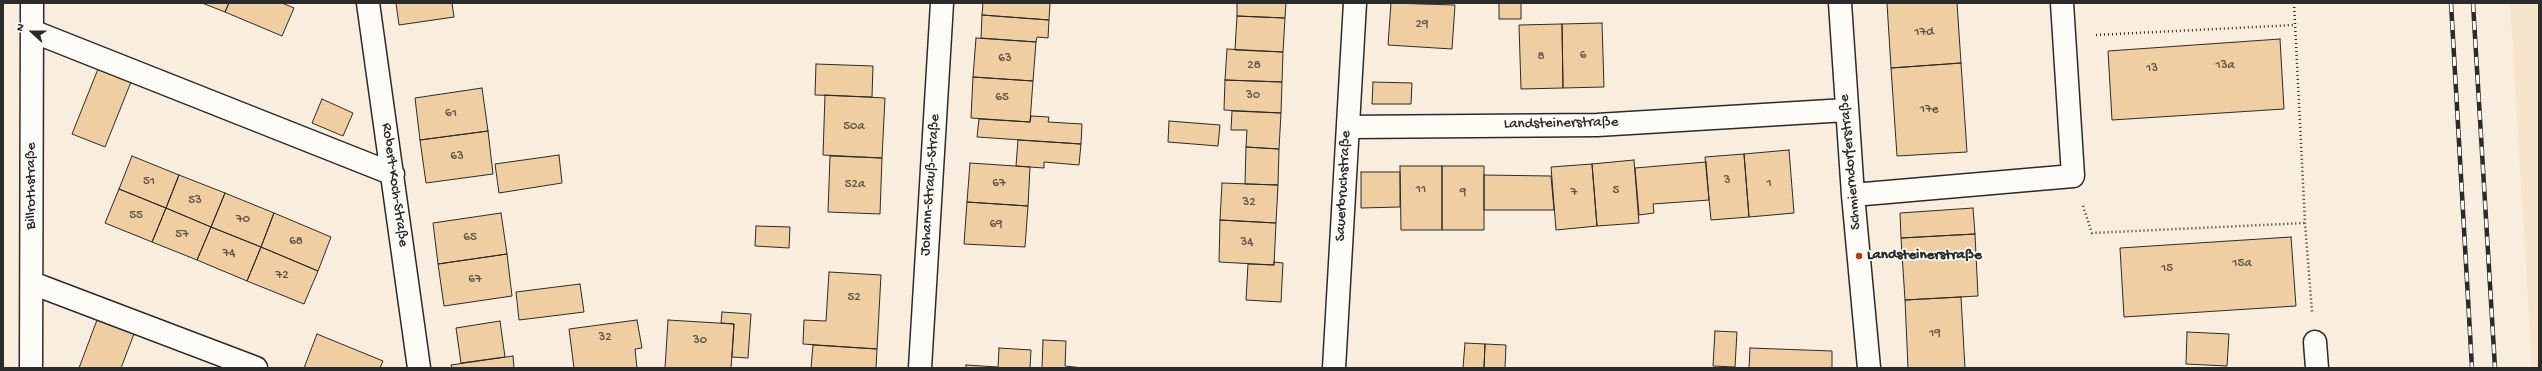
<!DOCTYPE html>
<meta charset="utf-8">
<style>
body{margin:0}
#map{position:relative;width:2542px;height:371px;overflow:hidden;background:#f9eedd;font-family:"Gochi Hand",sans-serif}
canvas{display:block}
.frame{position:absolute;inset:0;border:4px solid #2b2b2b;pointer-events:none}
.north{position:absolute;left:12px;top:12px;width:40px;height:40px;-webkit-text-stroke:3px #fdfcf7;paint-order:stroke;rotate:291deg;font-size:11px;font-weight:700;line-height:16px;text-align:center;color:#2b2b2b}
.north::after{content:'';display:block;margin:auto;width:14px;height:18px;background:#2b2b2b;clip-path:polygon(50% 0,100% 100%,50% 72%,0 100%)}
</style>
<div id="map">
<canvas width="2542" height="371"></canvas>
<div class="frame"></div>
<div class="north">N</div>
</div>
<script>
const ctx = document.querySelector('canvas').getContext('2d');
ctx.lineJoin = 'round';
function fill(path, color) { ctx.fillStyle = color; ctx.fill(path, 'evenodd'); }
const poly = rows => new Path2D(rows.map(r => 'M' + r).join(''));
function strokePath(path, color, width, dash) { ctx.strokeStyle = color; ctx.lineWidth = width; ctx.lineCap = dash ? 'butt' : 'round'; ctx.setLineDash(dash || []); ctx.stroke(path); }
function write(font, color, halo, rows, align = 'center') {
  ctx.font = font + ' "Gochi Hand",sans-serif'; ctx.lineWidth = 3.5; ctx.setLineDash([]); ctx.textBaseline = 'middle'; ctx.strokeStyle = halo; ctx.fillStyle = color; for (const [text, x, y, turn = 0] of rows) {
    ctx.save(); ctx.translate(x, y); ctx.rotate((+turn || 0) * Math.PI / 180); ctx.textAlign = isNaN(turn) ? turn : align; if (halo) ctx.strokeText(text, 0, 0); ctx.fillText(text, 0, 0); ctx.restore();
  }
}
const built = poly([
 [2510,3,2539,3,2539,368,2532,368]
]);
const building = poly([
 [202,3,229,3,225,12,202,3],
 [229,3,282,3,294,8,282,36,225,12,229,3],
 [396,3,452,3,454,17,399,25,396,3],
 [983,3,1050,3,1049,20,982,15,983,3],
 [1237,3,1286,3,1285,18,1237,16,1237,3],
 [1391,3,1455,5,1452,49,1388,45,1391,3],
 [1499,3,1521,3,1521,19,1499,19,1499,3],
 [1887,3,1957,3,1961,63,1891,68,1887,3],
 [982,15,1049,20,1048,38,1037,37,1036,42,981,38,982,15],
 [1237,16,1285,18,1283,52,1235,50,1237,16],
 [1602,23,1604,87,1563,88,1562,24,1602,23],
 [1562,24,1563,88,1521,89,1519,25,1562,24],
 [976,38,1036,42,1033,81,973,77,976,38],
 [2280,39,2284,109,2112,120,2108,51,2280,39],
 [1227,49,1283,52,1282,82,1225,80,1227,49],
 [1961,63,1967,152,1897,156,1891,68,1961,63],
 [816,64,873,66,872,97,815,95,816,64],
 [98,69,131,82,105,147,72,134,98,69],
 [973,77,1033,81,1030,122,971,118,973,77],
 [1225,80,1282,82,1281,113,1224,110,1225,80],
 [1373,82,1412,83,1411,104,1372,104,1373,82],
 [482,88,488,131,420,140,415,98,482,88],
 [825,95,885,98,882,158,823,155,825,95],
 [322,99,353,113,343,136,312,123,322,99],
 [1232,111,1281,113,1279,149,1246,147,1247,130,1231,130,1232,111],
 [1031,116,1049,117,1048,122,1082,124,1081,144,977,137,979,119,1030,122,1031,116],
 [1169,121,1220,125,1218,146,1168,142,1169,121],
 [488,131,493,174,426,183,420,140,488,131],
 [1018,140,1081,144,1079,165,1044,162,1044,168,1016,166,1018,140],
 [1246,147,1279,149,1278,185,1245,184,1246,147],
 [1789,150,1794,213,1749,217,1744,154,1789,150],
 [1744,154,1749,217,1711,220,1705,157,1744,154],
 [559,155,562,183,499,193,495,164,559,155],
 [132,156,179,175,166,208,119,189,132,156],
 [830,156,882,158,880,214,828,212,830,156],
 [1634,160,1639,223,1597,226,1592,164,1634,160],
 [1706,162,1709,200,1653,204,1654,213,1639,215,1635,168,1706,162],
 [970,163,1030,167,1028,206,967,202,970,163],
 [1592,164,1597,226,1556,230,1551,167,1592,164],
 [1400,166,1442,166,1442,230,1401,230,1400,166],
 [1442,166,1484,166,1484,230,1442,230,1442,166],
 [1361,172,1400,172,1400,207,1361,208,1361,172],
 [179,175,225,193,211,227,166,208,179,175],
 [1484,175,1551,176,1554,210,1484,210,1484,175],
 [1222,183,1278,185,1276,223,1220,220,1222,183],
 [119,189,166,208,152,242,105,223,119,189],
 [225,193,274,213,261,247,211,227,225,193],
 [967,202,1028,206,1025,247,964,244,967,202],
 [166,208,211,227,197,260,152,242,166,208],
 [1973,208,1975,234,1901,238,1900,213,1973,208],
 [274,213,331,237,318,271,261,247,274,213],
 [501,213,507,254,438,264,433,223,501,213],
 [1220,220,1276,223,1274,265,1219,262,1220,220],
 [756,226,790,227,789,248,755,246,756,226],
 [211,227,261,247,247,281,197,260,211,227],
 [1975,234,1978,296,1905,300,1901,238,1975,234],
 [2291,237,2296,306,2124,317,2120,248,2291,237],
 [261,247,318,271,304,304,247,281,261,247],
 [507,254,512,296,444,306,438,264,507,254],
 [1274,262,1283,263,1281,302,1246,300,1248,264,1274,265,1274,262],
 [829,272,881,275,877,349,803,344,804,320,826,321,829,272],
 [580,284,584,312,519,320,516,292,580,284],
 [1961,297,1965,368,1908,368,1905,300,1961,297],
 [722,312,751,314,748,358,732,357,734,324,721,323,722,312],
 [97,320,134,334,121,368,79,368,97,320],
 [637,320,642,348,635,349,637,368,574,368,569,329,637,320],
 [668,320,734,324,731,368,665,368,668,320],
 [500,321,505,357,461,363,456,328,500,321],
 [1715,331,1737,332,1735,367,1713,366,1715,331],
 [2187,332,2229,334,2227,366,2186,364,2187,332],
 [317,334,383,361,380,368,304,368,317,334],
 [1043,340,1066,341,1065,366,1083,368,1042,368,1043,340],
 [1465,343,1485,344,1484,368,1463,368,1465,343],
 [1485,344,1506,345,1505,368,1484,368,1485,344],
 [813,345,877,349,876,368,811,368,813,345],
 [999,348,1031,350,1030,368,998,368,999,348],
 [1750,348,1832,351,1832,368,1749,368,1750,348],
 [513,356,514,368,452,368,451,365,513,356],
 [966,365,998,367,998,368,966,368,966,365]
]);
const path = poly([
 [2294,3,2305,223,2312,312],
 [2096,35,2295,25],
 [2083,206,2092,233,2305,223]
]);
const minor = poly([
 [368,3,419,368],
 [1840,3,1853,195,1869,368],
 [32,31,393,174],
 [1348,127,1597,125,1846,110],
 [1853,195,2073,176,2062,3],
 [32,283,256,368],
 [2315,342,2317,368],
 [31,368,32,3],
 [920,368,942,3],
 [1334,368,1355,3]
]);
const rail = poly([
 [2451,3,2472,368],
 [2473,3,2495,368]
]);
const markers = [
 [1859,256,4,"#c8321e"]
];
const numberNames = [
 ["29",1422,25],
 ["17d",1924,33],
 ["6",1583,56],
 ["8",1541,57],
 ["63",1005,59],
 ["28",1254,66],
 ["13a",2225,66],
 ["13",2152,69],
 ["30",1253,96],
 ["65",1002,98],
 ["17e",1929,110],
 ["61",451,114],
 ["50a",854,127],
 ["63",457,157],
 ["3",1727,181],
 ["51",149,182],
 ["67",999,184],
 ["1",1769,184],
 ["52a",855,185],
 ["11",1421,190],
 ["5",1616,191],
 ["9",1463,193],
 ["7",1574,193],
 ["53",195,201],
 ["32",1249,203],
 ["55",136,216],
 ["70",243,220],
 ["69",996,225],
 ["57",182,235],
 ["65",470,238],
 ["68",296,242],
 ["34",1247,243],
 ["74",229,254],
 ["15a",2242,264],
 ["15",2167,269],
 ["72",282,276],
 ["67",475,280],
 ["52",854,298],
 ["19",1935,334],
 ["32",605,338],
 ["30",700,341]
];
const streetNames = [
 ["Landsteinerstraße",1561,124,-1],
 ["Schmierndorferstraße",1851,162,-95],
 ["Robert-Koch-Straße",394,185,82],
 ["Johann-Strauß-Straße",931,185,-86],
 ["Billrothstraße",32,186,-90],
 ["Sauerbruchstraße",1344,186,-87]
];
const poiNames = [
 ["Landsteinerstraße",1867,256]
];
fill(built, '#f6e4cb');
fill(building, '#efcea1');
strokePath(building, '#2b2b2b', 1);
strokePath(minor, '#2b2b2b', 25);
strokePath(path, '#2b2b2b', 2.5, [1, 3]);
strokePath(minor, '#fdfcf7', 22);
strokePath(rail, '#2b2b2b', 4.5);
strokePath(rail, '#fdfcf7', 3, [9]);
for (const [x, y, r, color] of markers) { const dot = new Path2D(); dot.arc(x, y, r, 0, 2 * Math.PI); ctx.fillStyle = color; ctx.fill(dot); strokePath(dot, '#fdfcf7', 1.5); }
write('13px', '#5c5448', null, numberNames);
write('15px', '#2b2b2b', '#fdfcf7', streetNames);
write('bold 15px', '#2b2b2b', '#fdfcf7', poiNames, 'left');
</script>
